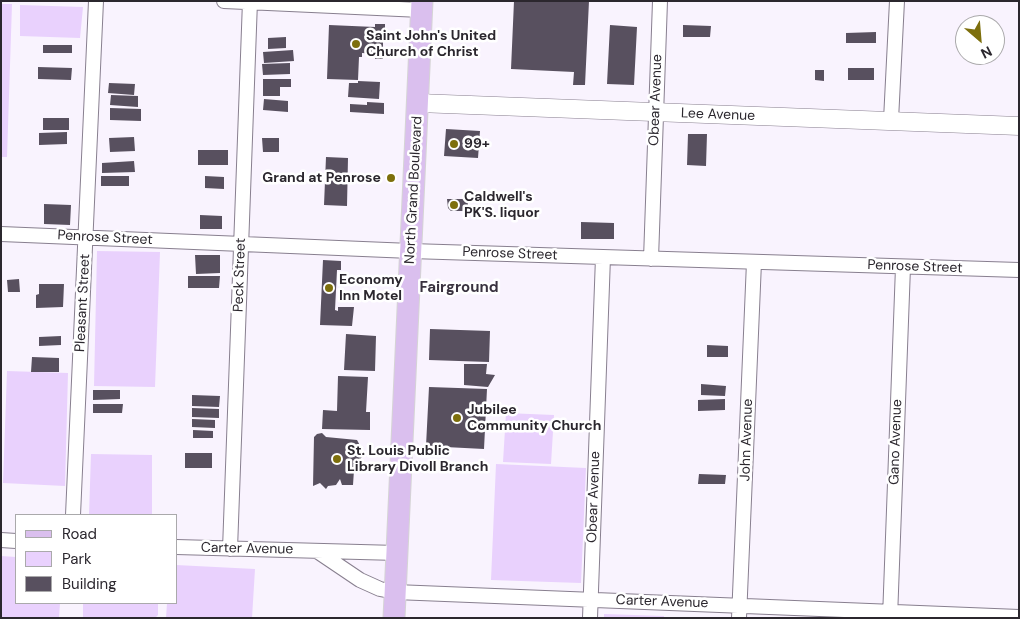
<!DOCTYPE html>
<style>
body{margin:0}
#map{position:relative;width:1020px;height:619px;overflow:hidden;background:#f9f3fe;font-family:"DM Sans",sans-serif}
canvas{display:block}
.frame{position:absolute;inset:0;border:2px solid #2b272e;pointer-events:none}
.legend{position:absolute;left:15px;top:514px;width:162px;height:90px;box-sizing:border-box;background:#fff;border:1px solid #aaa9ab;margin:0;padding:6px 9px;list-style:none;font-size:15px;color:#2b272e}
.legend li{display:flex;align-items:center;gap:10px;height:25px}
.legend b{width:25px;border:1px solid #aaa9ab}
.north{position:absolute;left:955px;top:15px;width:50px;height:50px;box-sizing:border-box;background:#fff;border:1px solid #aaa9ab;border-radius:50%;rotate:153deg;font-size:14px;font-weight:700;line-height:20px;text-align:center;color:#2b272e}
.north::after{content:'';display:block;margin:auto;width:18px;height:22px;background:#7d6f0c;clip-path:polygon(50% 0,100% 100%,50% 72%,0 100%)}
</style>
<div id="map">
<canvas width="1020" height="619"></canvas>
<div class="frame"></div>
<ul class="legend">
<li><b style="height:6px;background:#dabfee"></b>Road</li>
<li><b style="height:14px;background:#e9d1fd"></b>Park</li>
<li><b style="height:14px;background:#58505f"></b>Building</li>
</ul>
<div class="north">N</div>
</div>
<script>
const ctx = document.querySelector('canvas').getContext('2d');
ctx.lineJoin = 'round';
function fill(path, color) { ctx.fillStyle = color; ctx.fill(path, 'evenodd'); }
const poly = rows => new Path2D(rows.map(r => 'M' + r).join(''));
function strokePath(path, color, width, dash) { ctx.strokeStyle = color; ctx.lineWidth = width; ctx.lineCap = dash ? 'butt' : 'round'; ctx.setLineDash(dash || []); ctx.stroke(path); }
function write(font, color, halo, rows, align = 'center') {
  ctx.font = font + ' "DM Sans",sans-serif'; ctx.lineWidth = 5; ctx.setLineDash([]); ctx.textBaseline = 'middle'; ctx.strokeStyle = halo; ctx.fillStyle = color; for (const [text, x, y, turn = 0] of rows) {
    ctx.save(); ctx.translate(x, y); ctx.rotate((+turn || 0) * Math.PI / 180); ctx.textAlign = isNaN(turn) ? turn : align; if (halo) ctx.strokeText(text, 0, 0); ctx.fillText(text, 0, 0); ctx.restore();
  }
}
const green = poly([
 [1,4,12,4,7,157,1,157],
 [20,5,83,7,80,38,20,36],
 [97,251,160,252,155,387,94,386],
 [7,371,68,373,65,486,3,483],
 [506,413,554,415,551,464,503,462],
 [91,454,152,455,152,515,89,515],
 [496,464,586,468,581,583,491,580],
 [1,556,16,557,16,603,60,603,59,618,1,618],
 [176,565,255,569,252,618,166,618,167,603,176,603],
 [83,603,158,603,158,615,155,618,83,618],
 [604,614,664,616,664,618,604,618]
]);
const building = poly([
 [514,1,589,1,585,85,573,85,574,72,511,69],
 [375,24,385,24,385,34,383,34,383,59,375,59,376,54,362,53,362,57,359,57,358,80,327,79,329,25,375,27],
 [610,25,637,27,634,85,607,84],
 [683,25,711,26,710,37,683,37],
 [876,32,876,43,846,43,846,33],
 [286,37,286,48,268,49,268,38],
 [43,45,72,45,72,53,43,53],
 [293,50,294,61,264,63,263,52],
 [290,63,290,74,263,75,262,64],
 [38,67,72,68,71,80,38,79],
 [848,68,874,68,874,80,848,80],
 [815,70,824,70,824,81,815,80],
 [263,79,291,79,291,87,280,87,280,96,263,96],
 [358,81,380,82,379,99,348,97,349,83,358,83],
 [109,83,135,84,134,95,108,93],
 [111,95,138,96,138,107,110,105],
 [264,99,288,101,288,112,263,110],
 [367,102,384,103,384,114,350,112,350,104,367,105],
 [110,108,141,109,141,121,110,120],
 [43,118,69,118,69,130,43,130],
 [446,129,480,131,478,158,444,156],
 [67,132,67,144,39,145,39,133],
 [688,134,707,134,706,166,687,165],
 [134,137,135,151,110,152,109,138],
 [262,138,279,138,279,152,263,152],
 [198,150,228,150,228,165,198,165],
 [326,157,348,158,347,206,324,205],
 [134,161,135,172,102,173,102,163],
 [101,176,129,176,129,186,101,186],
 [205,176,224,177,224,189,205,188],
 [447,199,468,199,468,211,451,211,448,208],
 [44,204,71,205,70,225,44,224],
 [200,215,222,216,222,229,200,229],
 [581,222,614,223,614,239,581,239],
 [195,255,220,255,220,273,196,274],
 [323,260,341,261,341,270,337,270,335,310,338,311,338,307,354,307,352,326,320,325],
 [188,276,220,276,219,288,188,288],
 [19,279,20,292,8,292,7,280],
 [39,284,64,284,63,307,36,308,36,295,39,294],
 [430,329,490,331,489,362,429,360],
 [346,334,376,336,375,371,344,370],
 [61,336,61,345,39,346,39,337],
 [707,345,728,346,728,357,707,357],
 [32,357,59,358,59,372,31,372],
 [464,364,487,364,486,374,495,375,488,387,464,385],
 [338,376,368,377,366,412,370,412,370,430,322,429,323,410,337,411],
 [701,384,726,386,725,396,701,395],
 [429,387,487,389,484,449,426,446],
 [93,390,120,390,120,399,93,400],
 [192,395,220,396,219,407,192,406],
 [725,399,725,410,698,411,698,400],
 [93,404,123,404,122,413,93,413],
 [192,408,219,409,219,418,192,417],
 [192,419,215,420,215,428,192,427],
 [193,430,213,431,213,438,193,438],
 [322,433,326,437,357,440,364,453,354,470,353,485,342,485,340,479,336,485,328,486,326,489,320,483,313,486,314,437,317,434],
 [185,453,212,453,212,468,185,468],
 [699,474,726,475,725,484,698,484]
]);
const minor = poly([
 [224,1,421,10],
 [891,120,897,1],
 [1,234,411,251,1019,270],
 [651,259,660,1],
 [73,515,96,1],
 [1,540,16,541],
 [176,547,397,553],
 [230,549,250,1],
 [317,551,360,580,380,589,395,592,1019,617],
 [590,618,603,257],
 [739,618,754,262],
 [890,618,903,267]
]);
const tertiary = poly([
 [418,103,1019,126]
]);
const primary = poly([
 [394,618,422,1]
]);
const markers = [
 [356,44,5,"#7d6f0c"],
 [454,144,5,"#7d6f0c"],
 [391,178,5,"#7d6f0c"],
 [454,205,5,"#7d6f0c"],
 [329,288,5,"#7d6f0c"],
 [457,418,5,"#7d6f0c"],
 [337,459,5,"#7d6f0c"]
];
const poiNames = [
 ["Saint John's United",366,36],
 ["Church of Christ",366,52],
 ["99+",464,144],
 ["Grand at Penrose",381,178,"right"],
 ["Caldwell's",464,197],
 ["PK'S. liquor",464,213],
 ["Economy",339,280],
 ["Inn Motel",339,296],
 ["Jubilee",467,410],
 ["Community Church",467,426],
 ["St. Louis Public",347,451],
 ["Library Divoll Branch",347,467]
];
const streetNames = [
 ["Obear Avenue",656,100,-88],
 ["Lee Avenue",718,115,2],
 ["North Grand Boulevard",414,190,-87],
 ["Penrose Street",105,238,3],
 ["Penrose Street",510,254,2],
 ["Penrose Street",915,267,2],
 ["Peck Street",240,275,-88],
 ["Pleasant Street",83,303,-87],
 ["John Avenue",747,440,-88],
 ["Gano Avenue",896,442,-88],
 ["Obear Avenue",594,497,-88],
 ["Carter Avenue",247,549,1],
 ["Carter Avenue",662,602,2]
];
const neighbourhoodNames = [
 ["Fairground",459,288]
];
fill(green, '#e9d1fd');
fill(building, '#58505f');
strokePath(minor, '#887f8f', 16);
strokePath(tertiary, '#887f8f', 19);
strokePath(primary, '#d5d4d5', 23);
strokePath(minor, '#fff', 14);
strokePath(tertiary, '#fff', 18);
strokePath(primary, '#dabfee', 21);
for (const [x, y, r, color] of markers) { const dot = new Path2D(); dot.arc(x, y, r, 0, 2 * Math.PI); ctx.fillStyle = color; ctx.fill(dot); strokePath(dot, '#fff', 2); }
write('bold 14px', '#2b272e', '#fff', poiNames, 'left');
write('14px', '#2b272e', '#fff', streetNames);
write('bold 15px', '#39323f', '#fff', neighbourhoodNames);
</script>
